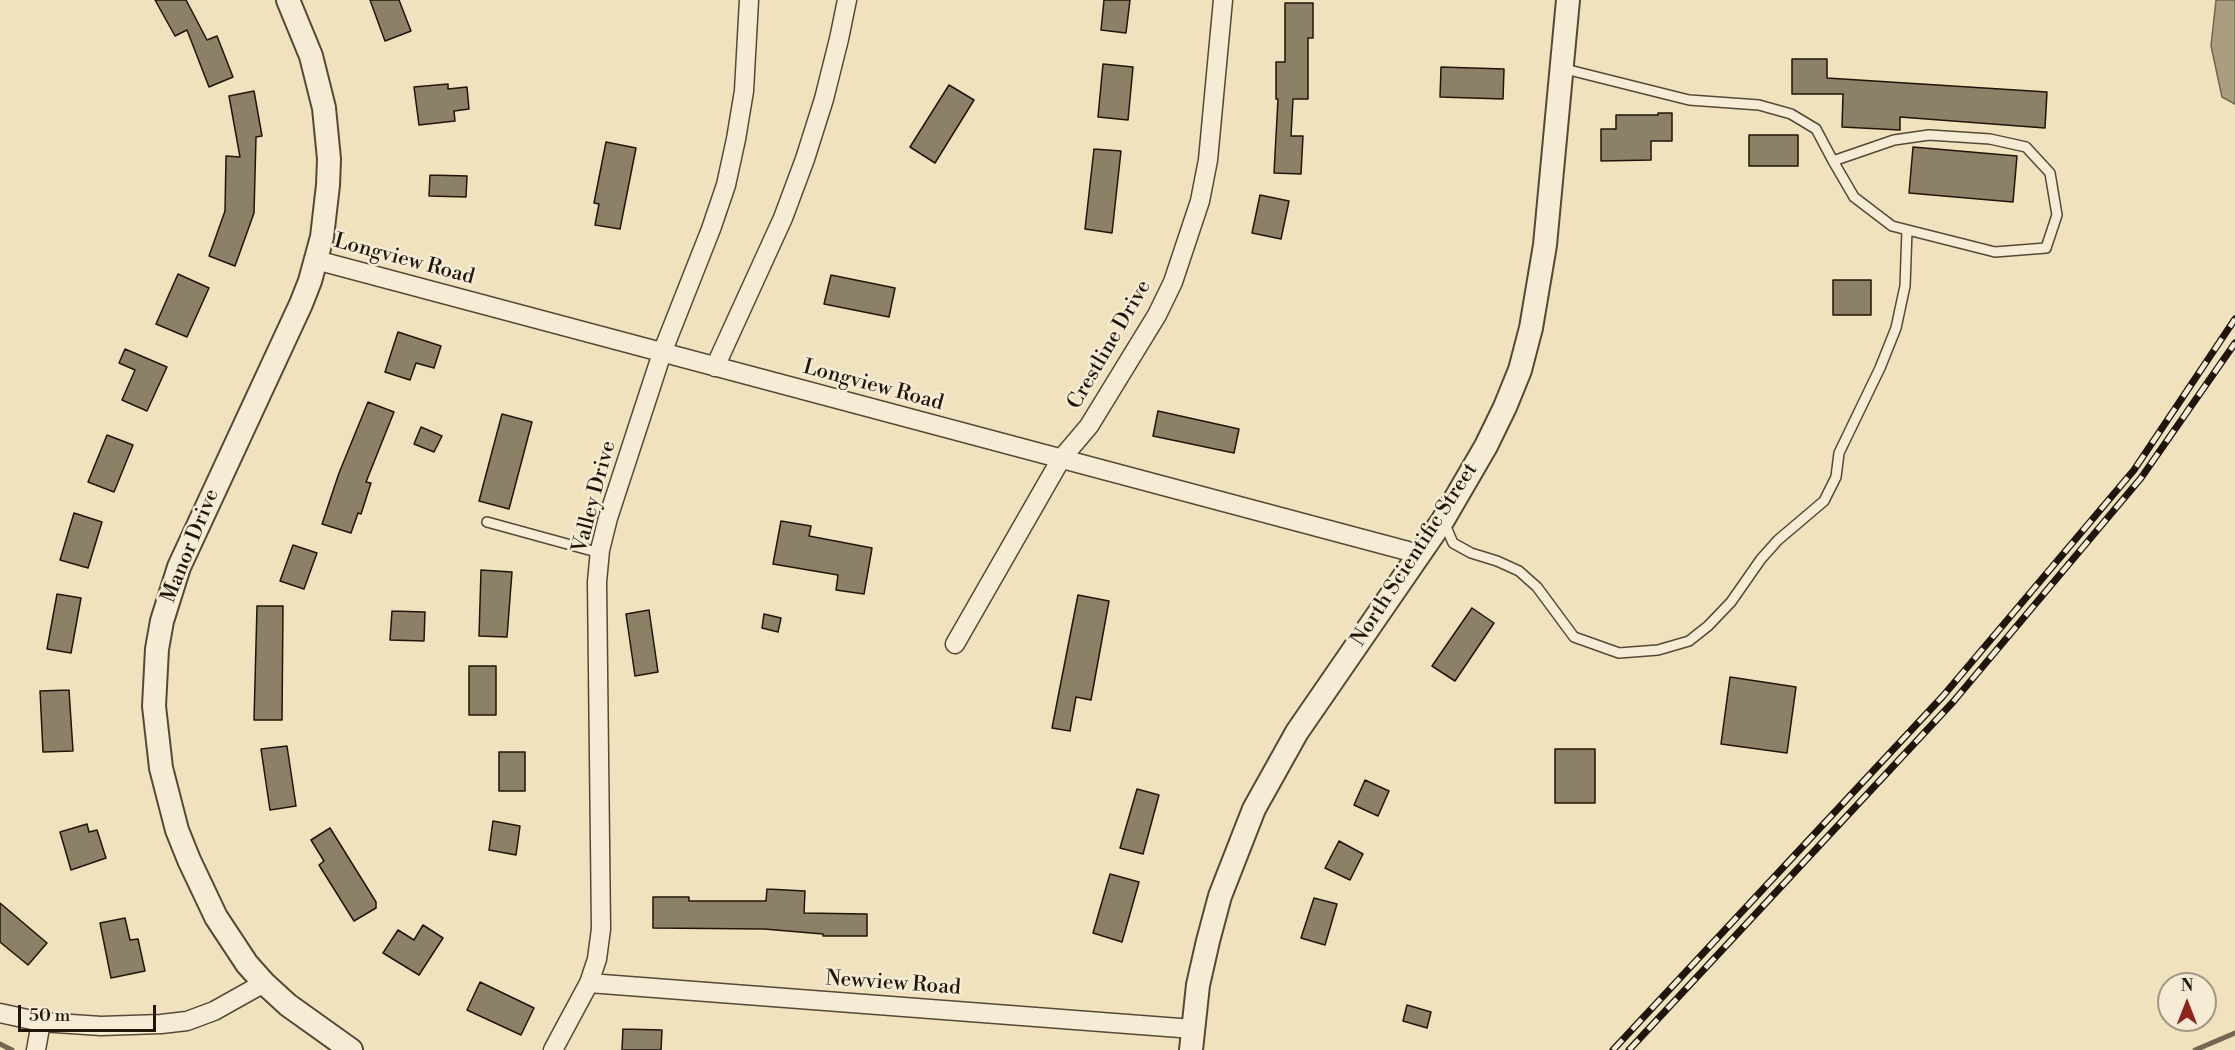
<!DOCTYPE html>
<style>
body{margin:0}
#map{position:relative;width:2235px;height:1050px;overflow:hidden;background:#f1e2be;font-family:"Libre Bodoni",serif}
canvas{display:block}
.north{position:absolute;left:2157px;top:972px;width:60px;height:60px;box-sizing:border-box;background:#f6ecd5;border:2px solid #a09683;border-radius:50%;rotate:0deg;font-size:16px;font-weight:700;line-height:24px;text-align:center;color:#1f1609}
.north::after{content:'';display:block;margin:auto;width:21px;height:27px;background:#8f2418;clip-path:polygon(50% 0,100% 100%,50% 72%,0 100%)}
.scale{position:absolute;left:18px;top:1005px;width:138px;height:27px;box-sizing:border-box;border:3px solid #1f1609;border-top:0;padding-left:8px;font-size:18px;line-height:21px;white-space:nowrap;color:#1f1609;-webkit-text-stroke:4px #f6ecd5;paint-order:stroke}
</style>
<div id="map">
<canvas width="2235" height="1050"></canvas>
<div class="north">N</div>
<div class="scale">50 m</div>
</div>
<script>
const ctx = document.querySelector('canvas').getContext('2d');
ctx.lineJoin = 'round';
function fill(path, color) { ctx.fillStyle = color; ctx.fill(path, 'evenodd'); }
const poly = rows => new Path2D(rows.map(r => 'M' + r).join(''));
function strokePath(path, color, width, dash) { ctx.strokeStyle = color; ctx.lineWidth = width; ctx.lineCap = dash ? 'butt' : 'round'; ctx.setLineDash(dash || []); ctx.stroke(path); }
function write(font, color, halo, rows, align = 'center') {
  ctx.font = font + ' "Libre Bodoni",serif'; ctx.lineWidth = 5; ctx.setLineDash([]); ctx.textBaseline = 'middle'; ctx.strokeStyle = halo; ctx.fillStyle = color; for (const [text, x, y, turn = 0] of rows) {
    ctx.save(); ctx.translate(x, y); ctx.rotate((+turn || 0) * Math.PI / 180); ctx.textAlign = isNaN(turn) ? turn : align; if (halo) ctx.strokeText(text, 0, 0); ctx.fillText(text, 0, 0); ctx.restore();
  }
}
const water = poly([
 [2216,0,2235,0,2235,104,2222,97,2211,46,2216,0]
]);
const stream = poly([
 [0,1044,12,1050],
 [2195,1050,2235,1033]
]);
const building = poly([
 [155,0,186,0,207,40,217,36,233,77,209,87,187,30,175,36,155,0],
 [370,0,399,0,411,31,385,41,370,0],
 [1104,0,1130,0,1126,33,1101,30,1104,0],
 [1285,3,1313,3,1313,38,1308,38,1308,99,1293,99,1291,136,1303,136,1301,174,1274,173,1278,99,1276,99,1276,62,1285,62,1285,3],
 [1792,59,1827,59,1827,78,2047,92,2045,128,1900,117,1900,130,1842,127,1843,94,1792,94,1792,59],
 [1103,64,1133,67,1128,120,1098,117,1103,64],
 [1441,67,1504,69,1503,99,1440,97,1441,67],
 [448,84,448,89,467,87,469,109,454,111,455,121,419,125,414,87,448,84],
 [949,85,974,100,935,163,910,147,949,85],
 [254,91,262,136,256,137,254,213,235,266,209,256,225,211,226,156,240,157,229,96,254,91],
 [1658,113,1672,113,1672,141,1651,141,1651,160,1601,161,1601,129,1616,129,1616,115,1658,115,1658,113],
 [1749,135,1798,135,1798,166,1749,166,1749,135],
 [606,142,636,148,620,229,595,225,599,204,594,203,606,142],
 [1913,147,2017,156,2013,202,1909,193,1913,147],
 [1094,149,1121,151,1112,233,1085,229,1094,149],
 [430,175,467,176,466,197,429,196,430,175],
 [1260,195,1289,201,1281,239,1252,233,1260,195],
 [178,274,209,288,187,337,156,324,178,274],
 [831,275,895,288,889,317,824,304,831,275],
 [1833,280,1871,280,1871,315,1833,315,1833,280],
 [398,332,441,346,434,368,416,363,410,380,385,372,398,332],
 [125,349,167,367,147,411,122,400,135,370,119,363,125,349],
 [368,402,394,412,366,482,371,483,361,514,358,513,351,533,322,524,339,473,368,402],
 [1158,411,1239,429,1234,453,1153,436,1158,411],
 [502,414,532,422,509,509,479,501,502,414],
 [421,427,442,436,434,452,414,444,421,427],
 [107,435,133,445,114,492,88,482,107,435],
 [74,513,102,522,88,568,60,560,74,513],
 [781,521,811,526,809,536,872,548,864,594,836,590,838,575,773,564,781,521],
 [293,545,317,553,304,589,280,581,293,545],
 [481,570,512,572,507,637,479,636,481,570],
 [57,594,81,598,71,653,47,649,57,594],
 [1078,595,1109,601,1091,700,1076,697,1070,731,1052,728,1078,595],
 [257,606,283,606,282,720,254,720,257,606],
 [1472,608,1494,623,1455,681,1432,666,1472,608],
 [649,610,658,672,635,676,626,614,649,610],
 [392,611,425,612,424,641,390,640,392,611],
 [764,614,781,618,778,632,762,628,764,614],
 [469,666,496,666,496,715,469,715,469,666],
 [1730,677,1796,687,1787,753,1721,744,1730,677],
 [69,690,73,751,43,752,40,691,69,690],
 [287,746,296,806,270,810,261,749,287,746],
 [1555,749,1595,749,1595,803,1555,803,1555,749],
 [499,752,525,752,525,791,499,791,499,752],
 [1365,780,1389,791,1378,816,1354,805,1365,780],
 [1137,789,1159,795,1143,854,1120,848,1137,789],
 [493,821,520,826,516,855,489,850,493,821],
 [87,824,89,832,97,830,106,858,71,870,60,832,87,824],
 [330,828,376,902,376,908,354,921,319,865,324,861,311,840,330,828],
 [1339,841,1363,854,1350,880,1325,868,1339,841],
 [1110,874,1139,882,1122,942,1093,933,1110,874],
 [767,889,805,891,804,913,867,914,867,936,823,936,823,934,764,929,653,928,653,897,689,897,689,901,766,901,767,889],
 [1314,898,1337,904,1325,945,1301,938,1314,898],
 [0,903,47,943,28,965,0,942,0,903],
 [125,918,130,940,138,939,145,971,111,978,100,923,125,918],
 [423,925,443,938,419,975,383,953,398,930,414,940,423,925],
 [480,982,534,1008,521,1035,467,1010,480,982],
 [1407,1005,1431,1012,1427,1028,1403,1021,1407,1005],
 [623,1029,662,1030,661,1050,622,1050,623,1029]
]);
const service = poly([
 [1561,68,1689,100,1759,105,1791,114,1816,129,1833,161,1854,197,1892,226,1995,252,2046,248,2057,215,2050,173,2026,147,1990,139,1929,135,1894,140,1833,161],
 [487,522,600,553],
 [1444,522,1453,543,1471,553,1497,561,1519,571,1537,587,1574,637,1619,653,1658,650,1689,641,1708,626,1731,602,1761,559,1778,540,1824,501,1836,477,1839,453,1880,368,1896,328,1905,286,1907,230]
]);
const minor = poly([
 [316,260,1419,554],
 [715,367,783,218,805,159,824,99,839,39,847,0],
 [955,644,1061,459,1089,426,1157,315,1173,282,1200,201,1208,160,1223,0],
 [589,983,1193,1029],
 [0,1013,41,1022,101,1026,161,1024,187,1021,214,1011,264,983],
 [36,1050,41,1022],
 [553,1050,589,983,597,959,601,929,597,582,600,550,608,518,662,353,711,229,726,185,736,139,744,91,749,0]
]);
const tertiary = poly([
 [288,0,311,56,324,108,329,159,328,185,322,237,310,281,301,304,179,567,162,621,157,649,154,706,161,768,177,830,189,860,216,917,247,964,264,983,288,1005,351,1050],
 [1191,1050,1198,985,1208,941,1220,896,1254,809,1297,732,1443,520,1486,446,1505,407,1520,370,1531,328,1545,245,1568,0]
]);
const rail = poly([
 [1613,1050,1943,696,2134,470,2235,319],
 [1629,1050,1953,702,2141,478,2235,343]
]);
const streetNames = [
 ["Longview Road",404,260,15],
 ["Crestline Drive",1110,345,-60],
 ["Longview Road",873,386,15],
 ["Valley Drive",595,497,-75],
 ["Manor Drive",191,546,-68],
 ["North Scientific Street",1415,555,-57],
 ["Newview Road",893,984,4]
];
fill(water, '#aa9d80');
strokePath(water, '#726750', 1.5);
strokePath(stream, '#726750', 5);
fill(building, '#8c8067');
strokePath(building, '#1f1609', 1.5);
strokePath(service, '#544936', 12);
strokePath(minor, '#544936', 21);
strokePath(tertiary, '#544936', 26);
strokePath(service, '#f6ecd5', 9);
strokePath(minor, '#f6ecd5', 18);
strokePath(tertiary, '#f6ecd5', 22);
strokePath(rail, '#1f1609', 7);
strokePath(rail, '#f6ecd5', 4.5, [14]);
write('21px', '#1f1609', '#f6ecd5', streetNames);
</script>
